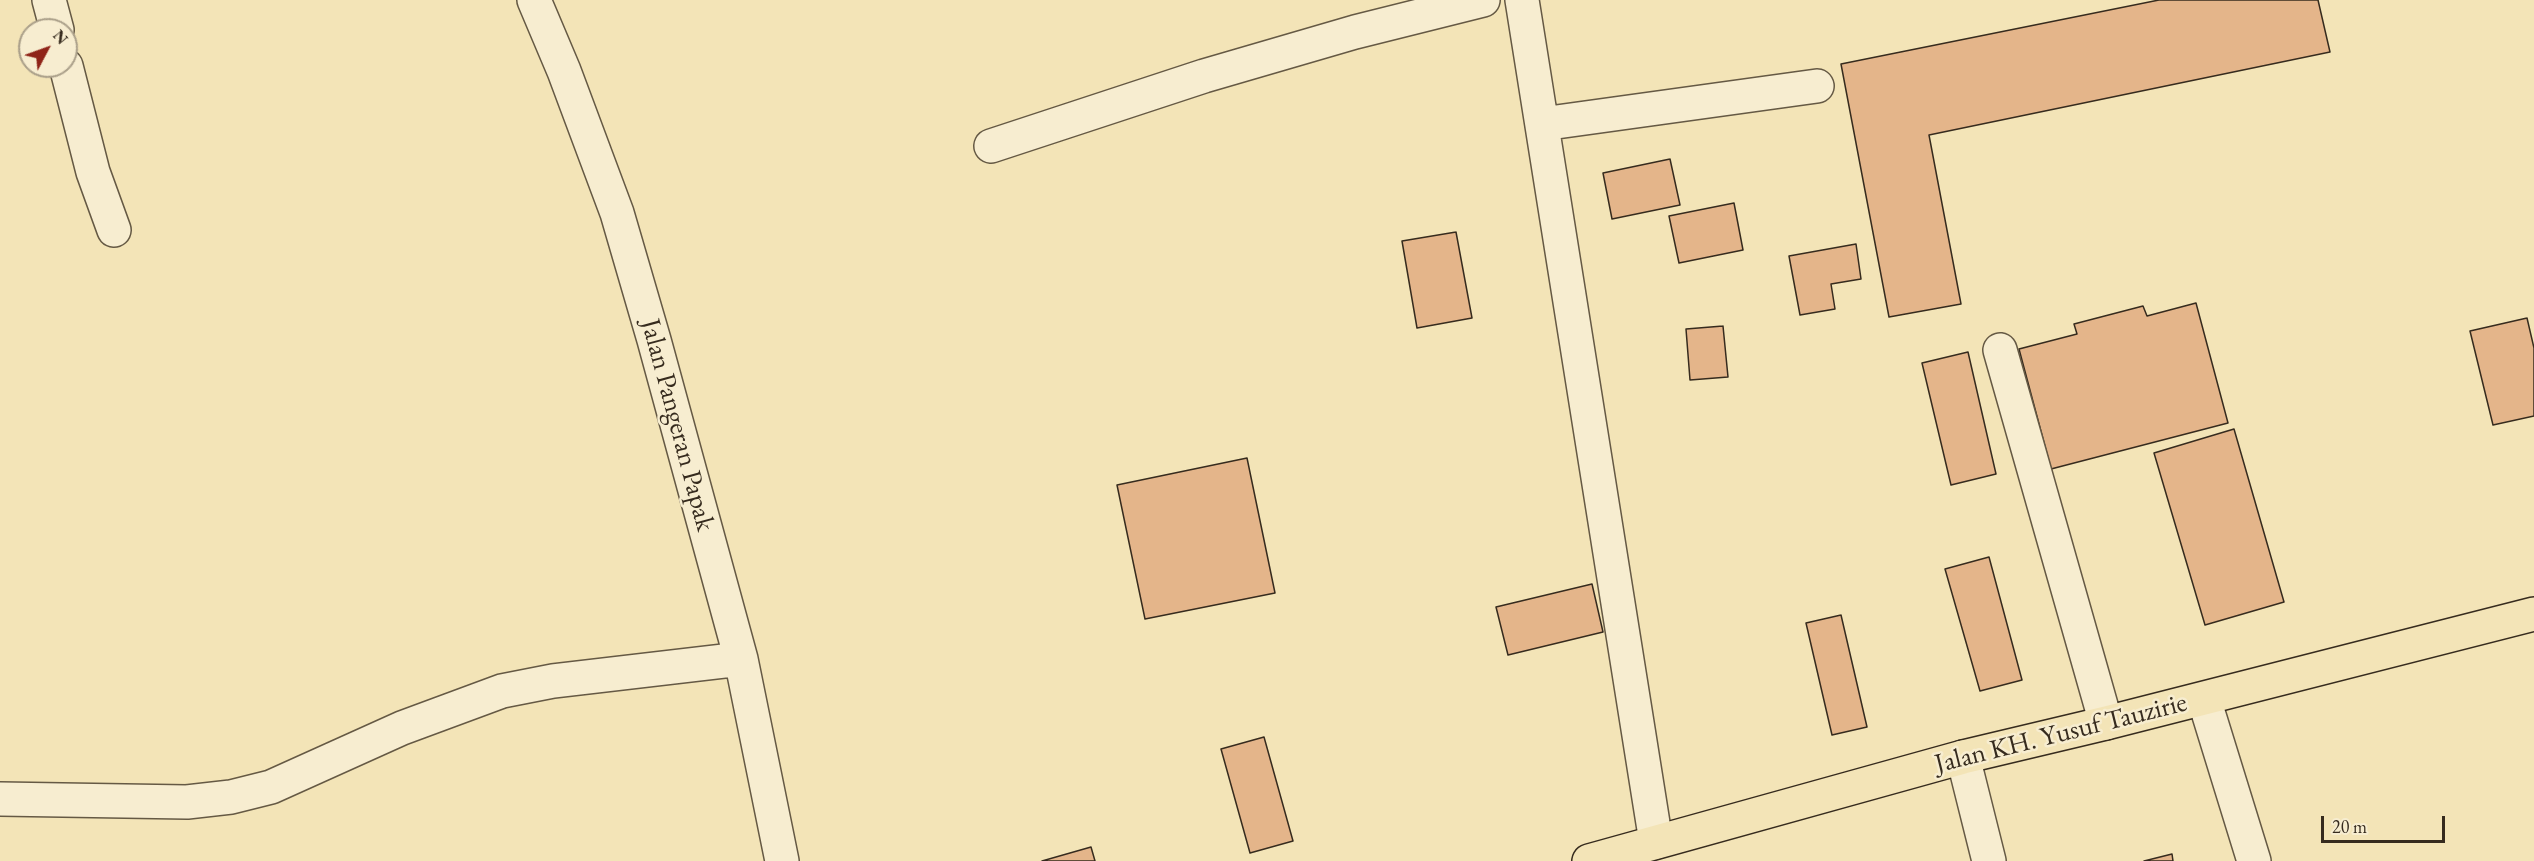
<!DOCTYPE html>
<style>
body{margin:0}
#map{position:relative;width:2534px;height:861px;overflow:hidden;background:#f3e4b7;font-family:"EB Garamond",serif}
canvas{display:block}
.north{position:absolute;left:18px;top:18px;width:60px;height:60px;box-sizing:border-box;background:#f7edd0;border:2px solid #aa9f89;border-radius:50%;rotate:49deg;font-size:16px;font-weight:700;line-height:24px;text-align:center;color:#362b1e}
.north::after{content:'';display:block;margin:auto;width:21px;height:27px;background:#8f2418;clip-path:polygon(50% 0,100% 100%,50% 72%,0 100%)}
.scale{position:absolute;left:2321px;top:816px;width:124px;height:27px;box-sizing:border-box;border:3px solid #362b1e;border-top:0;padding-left:8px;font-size:18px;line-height:21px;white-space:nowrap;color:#362b1e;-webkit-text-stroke:4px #f7edd0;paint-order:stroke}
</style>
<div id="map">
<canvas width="2534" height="861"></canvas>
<div class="north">N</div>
<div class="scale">20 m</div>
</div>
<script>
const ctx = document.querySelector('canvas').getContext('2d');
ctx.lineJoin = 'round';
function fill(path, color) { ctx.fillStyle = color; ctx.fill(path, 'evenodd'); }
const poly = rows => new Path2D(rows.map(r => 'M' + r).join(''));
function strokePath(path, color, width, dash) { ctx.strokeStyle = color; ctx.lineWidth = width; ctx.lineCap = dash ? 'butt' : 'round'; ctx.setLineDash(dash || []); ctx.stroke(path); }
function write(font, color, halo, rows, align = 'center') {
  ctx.font = font + ' "EB Garamond",serif'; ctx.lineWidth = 5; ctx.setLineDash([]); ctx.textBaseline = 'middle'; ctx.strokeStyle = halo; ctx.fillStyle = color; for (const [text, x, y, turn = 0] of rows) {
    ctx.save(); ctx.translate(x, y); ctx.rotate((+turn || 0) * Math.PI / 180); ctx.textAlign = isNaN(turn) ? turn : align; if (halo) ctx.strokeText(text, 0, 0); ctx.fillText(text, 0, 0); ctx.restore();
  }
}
const building = poly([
 [2159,0,2318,0,2330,52,1929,135,1961,304,1889,317,1841,64,2159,0],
 [1670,159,1680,205,1612,219,1603,173,1670,159],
 [1734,203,1743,250,1679,263,1669,216,1734,203],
 [1456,232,1472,318,1417,328,1402,241,1456,232],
 [1856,244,1861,279,1831,284,1835,309,1800,315,1789,256,1856,244],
 [2196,303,2228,423,2051,469,2019,349,2077,334,2074,324,2143,306,2147,316,2196,303],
 [2527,318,2534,348,2534,416,2493,425,2470,331,2527,318],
 [1723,326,1728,377,1690,380,1686,329,1723,326],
 [1968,352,1996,474,1951,485,1922,363,1968,352],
 [2234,429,2284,602,2205,625,2154,453,2234,429],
 [1247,458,1275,593,1145,619,1117,485,1247,458],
 [1989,557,2022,680,1980,691,1945,569,1989,557],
 [1592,584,1603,632,1508,655,1496,607,1592,584],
 [1841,615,1867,727,1832,735,1806,623,1841,615],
 [1264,737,1293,841,1250,853,1221,749,1264,737],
 [1091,847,1095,861,1042,861,1091,847],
 [2172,854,2173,861,2144,861,2172,854]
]);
const minor = poly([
 [49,0,57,30],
 [534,0,564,71,617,213,654,340,741,659,782,861],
 [1522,0,1656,842],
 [66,66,93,172,114,230],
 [1542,124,1817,86],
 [991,146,1204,76,1355,32,1483,0],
 [2000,350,2106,723],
 [2204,699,2254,861],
 [1963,757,1989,861],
 [0,799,187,802,231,797,271,787,402,728,502,691,553,681,741,659]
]);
const major = poly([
 [1589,861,1963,757,2106,723,2534,614]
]);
const streetNames = [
 ["Jalan Pangeran Papak",677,425,75],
 ["Jalan KH. Yusuf Tauzirie",2061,734,-14]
];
fill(building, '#e4b58a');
strokePath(building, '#362b1e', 1.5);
strokePath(minor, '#655944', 36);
strokePath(major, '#362b1e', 36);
strokePath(minor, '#f7edd0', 33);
strokePath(major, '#f3e4b7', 33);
write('27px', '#362b1e', '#f7edd0', streetNames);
</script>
